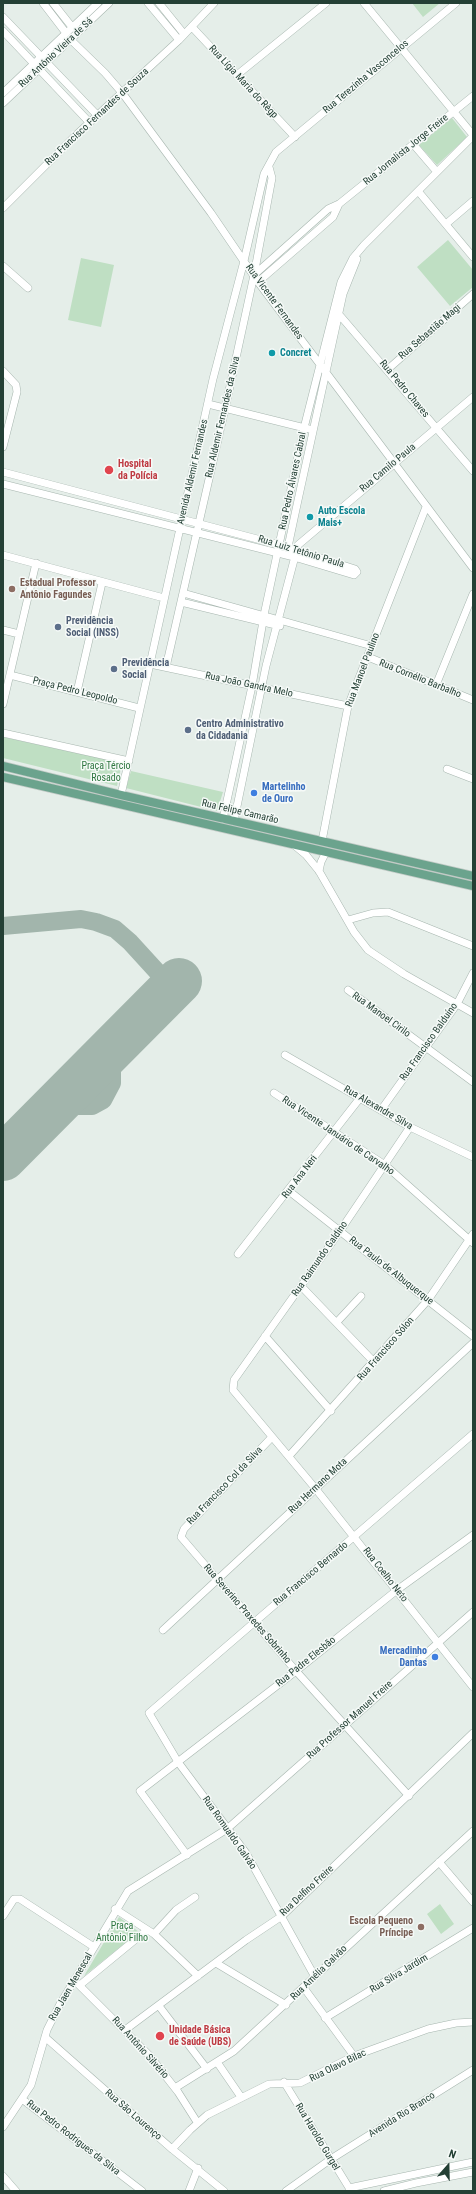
<!DOCTYPE html>
<meta charset="utf-8">
<style>
body{margin:0}
#map{position:relative;width:476px;height:2194px;overflow:hidden;background:#e5eee9;font-family:"Roboto Condensed",sans-serif}
canvas{display:block}
.frame{position:absolute;inset:0;border:4px solid #244035;pointer-events:none}
.north{position:absolute;left:428px;top:2146px;width:40px;height:40px;-webkit-text-stroke:3px #f6faf8;paint-order:stroke;rotate:20deg;font-size:11px;font-weight:700;line-height:16px;text-align:center;color:#244035}
.north::after{content:'';display:block;margin:auto;width:14px;height:18px;background:#244035;clip-path:polygon(50% 0,100% 100%,50% 72%,0 100%)}
</style>
<div id="map">
<canvas width="476" height="2194"></canvas>
<div class="frame"></div>
<div class="north">N</div>
</div>
<script>
const ctx = document.querySelector('canvas').getContext('2d');
ctx.lineJoin = 'round';
function fill(path, color) { ctx.fillStyle = color; ctx.fill(path, 'evenodd'); }
const poly = rows => new Path2D(rows.map(r => 'M' + r).join(''));
function strokePath(path, color, width, dash) { ctx.strokeStyle = color; ctx.lineWidth = width; ctx.lineCap = dash ? 'butt' : 'round'; ctx.setLineDash(dash || []); ctx.stroke(path); }
function write(font, color, halo, rows, align = 'center') {
  ctx.font = font + ' "Roboto Condensed",sans-serif'; ctx.lineWidth = 3; ctx.setLineDash([]); ctx.textBaseline = 'middle'; ctx.strokeStyle = halo; ctx.fillStyle = color; for (const [text, x, y, turn = 0] of rows) {
    ctx.save(); ctx.translate(x, y); ctx.rotate((+turn || 0) * Math.PI / 180); ctx.textAlign = isNaN(turn) ? turn : align; if (halo) ctx.strokeText(text, 0, 0); ctx.fillText(text, 0, 0); ctx.restore();
  }
}
const green = poly([
 [412,3,440,3,423,17],
 [452,118,467,137,437,165,419,145],
 [448,240,473,270,473,287,450,306,417,267],
 [81,258,114,265,101,327,68,320],
 [3,737,122,763,117,786,3,758],
 [131,771,223,792,217,811,126,788],
 [440,1904,454,1924,441,1934,427,1914],
 [119,1917,139,1932,84,1976]
]);
const taxiway = poly([
 [3,926,81,919,96,922,115,929,130,942,172,988],
 [41,1120,72,1106,92,1106,103,1100,112,1083,112,1072,105,1055]
]);
const runway = poly([
 [3,1158,179,981]
]);
const minor = poly([
 [43,3,66,33],
 [53,3,72,27],
 [148,3,179,40],
 [159,3,184,34],
 [364,3,473,135],
 [3,17,98,116],
 [192,27,295,137],
 [3,31,90,123],
 [71,40,105,73,123,94,211,213,258,282,473,568],
 [237,75,326,3],
 [3,93,98,3],
 [3,103,109,3],
 [413,144,437,172],
 [418,191,473,257],
 [3,208,75,136,179,40,214,3],
 [446,224,473,201],
 [3,266,28,288],
 [254,275,328,209,339,204,473,96],
 [258,282,333,217,339,204],
 [337,312,473,471],
 [387,370,473,294],
 [3,371,16,385,17,392,3,447],
 [208,404,309,429],
 [3,472,280,545,355,569,357,572,354,575,294,557,3,484],
 [290,550,288,547,295,514,343,294,357,259],
 [3,555,164,598],
 [183,593,372,646],
 [181,602,280,626],
 [3,630,19,634],
 [368,657,473,700],
 [150,664,348,706],
 [166,667,225,409,254,275,272,178,269,167],
 [10,675,139,708],
 [436,685,473,594],
 [77,692,102,583],
 [3,704,36,563],
 [3,733,129,761],
 [447,769,473,779],
 [121,795,213,379,244,261,264,174,276,152,456,3],
 [223,819,252,686,264,615,304,428,341,282,353,258,364,245,473,136],
 [234,821,266,666,298,545,473,397],
 [322,841,348,706,426,507],
 [294,845,306,855,319,871,354,932,368,950,404,974,473,1013],
 [319,871,321,862,326,852],
 [348,920,373,913,388,912,473,946],
 [348,990,473,1082],
 [285,1055,410,1127,473,1157],
 [274,1093,385,1165,473,1243],
 [381,1110,457,1004,473,973],
 [410,1127,340,1231,234,1380,233,1390,315,1488,473,1687],
 [289,1191,473,1336],
 [238,1254,360,1098],
 [301,1286,374,1362],
 [337,1322,361,1296],
 [265,1336,331,1411],
 [272,1437,184,1529,181,1537,296,1671,409,1796],
 [289,1456,428,1300,473,1234],
 [163,1630,473,1343],
 [187,1855,140,1791,296,1671,397,1590,473,1535],
 [439,1862,473,1902],
 [115,1909,154,1934,198,1976],
 [3,1916,14,1899,20,1899,94,1947],
 [154,1934,176,1910,195,1897],
 [216,1963,286,2005],
 [315,1977,246,1853,178,1762,149,1713,473,1434],
 [74,1980,149,2055,178,2092,197,2122],
 [80,1985,147,1930],
 [304,1988,354,2056],
 [159,2006,207,2069],
 [325,2018,473,1928],
 [125,2030,246,1940,282,1916,473,1733],
 [45,2037,172,2149,224,2191],
 [217,2062,241,2097],
 [284,2082,351,2191],
 [175,2088,234,2051,473,1831],
 [22,2099,142,2191],
 [3,2127,31,2085,47,2030,60,2004,128,1891,227,1829,473,1612],
 [172,2149,190,2130,207,2115,269,2084,300,2083,354,2056,428,2029,456,2023,473,2022],
 [3,2176,16,2191],
 [349,2188,473,2162],
 [189,2191,198,2168],
 [286,2191,331,2159,473,2070],
 [384,2191,416,2183,473,2172]
]);
const major = poly([
 [3,766,121,795,473,876],
 [3,777,473,886]
]);
const markers = [
 [272,353,4,"#0f9aa8"],
 [109,470,5,"#e0444e"],
 [310,517,4,"#0f9aa8"],
 [12,589,4,"#8d6e63"],
 [58,627,4,"#5c6f8a"],
 [114,669,4,"#5c6f8a"],
 [188,730,4,"#5c6f8a"],
 [254,793,4,"#3f7fe0"],
 [435,1657,4,"#3f7fe0"],
 [421,1927,4,"#8d6e63"],
 [160,2036,5,"#e0444e"]
];
const streetNames = [
 ["Rua Antônio Vieira de Sá",56,53,-43],
 ["Rua Terezinha Vasconcelos",366,77,-40],
 ["Rua Lígia Maria do Rêgp",243,82,47],
 ["Rua Francisco Fernandes de Souza",97,117,-43],
 ["Rua Jornalista Jorge Freire",406,150,-39],
 ["Rua Vicente Fernandes",274,302,54],
 ["Rua Sebastião Magi",430,332,-41],
 ["Rua Pedro Chaves",404,389,50],
 ["Rua Aldemir Fernandes da Silva",223,417,-77],
 ["Rua Camilo Paula",388,468,-40],
 ["Avenida Aldemir Fernandes",193,472,-77],
 ["Rua Pedro Álvares Cabral",293,481,-78],
 ["Rua Luiz Tetônio Paula",301,552,17],
 ["Rua Manoel Paulino",363,670,-69],
 ["Rua Cornélio Barbalho",420,679,22],
 ["Rua João Gandra Melo",249,685,12],
 ["Praça Pedro Leopoldo",75,691,14],
 ["Rua Felipe Camarão",240,812,13],
 ["Rua Manoel Cirilo",381,1015,36],
 ["Rua Francisco Balduíno",429,1042,-55],
 ["Rua Alexandre Silva",378,1108,30],
 ["Rua Vicente Januário de Carvalho",338,1136,34],
 ["Rua Ana Neri",300,1177,-53],
 ["Rua Raimundo Galdino",320,1259,-55],
 ["Rua Paulo de Albuquerque",391,1271,38],
 ["Rua Francisco Sólon",386,1349,-49],
 ["Rua Francisco Col da Silva",225,1486,-46],
 ["Rua Hermano Mota",318,1486,-43],
 ["Rua Francisco Bernardo",311,1574,-40],
 ["Rua Coelho Neto",385,1575,52],
 ["Rua Severino Praxedes Sobrinho",247,1614,49],
 ["Rua Padre Elesbão",306,1662,-39],
 ["Rua Professor Manuel Freire",350,1720,-42],
 ["Rua Romualdo Galvão",229,1833,55],
 ["Rua Delfino Freire",307,1891,-43],
 ["Rua Amélia Galvão",319,1973,-44],
 ["Rua Silva Jardim",399,1974,-31],
 ["Rua Jaen Menescal",71,1987,-60],
 ["Rua Antônio Silvério",140,2048,48],
 ["Rua Olavo Bilac",338,2066,-26],
 ["Rua São Lourenço",133,2115,41],
 ["Avenida Rio Branco",402,2115,-32],
 ["Rua Haroldo Gurgel",317,2137,59],
 ["Rua Pedro Rodrigues da Silva",73,2138,38]
];
const cultureNames = [
 ["Concret",280,353],
 ["Auto Escola",318,511],
 ["Mais+",318,523]
];
const healthNames = [
 ["Hospital",118,464],
 ["da Polícia",118,476],
 ["Unidade Básica",169,2030],
 ["de Saúde (UBS)",169,2042]
];
const educationNames = [
 ["Estadual Professor",20,583],
 ["Antônio Fagundes",20,595],
 ["Escola Pequeno",413,1921,"right"],
 ["Príncipe",413,1933,"right"]
];
const serviceNames = [
 ["Previdência",66,621],
 ["Social (INSS)",66,633],
 ["Previdência",122,663],
 ["Social",122,675],
 ["Centro Administrativo",196,724],
 ["da Cidadania",196,736]
];
const parkNames = [
 ["Praça Tércio",106,766],
 ["Rosado",106,778],
 ["Praça",122,1926],
 ["Antônio Filho",122,1938]
];
const shopNames = [
 ["Martelinho",262,787],
 ["de Ouro",262,799],
 ["Mercadinho",427,1651,"right"],
 ["Dantas",427,1663,"right"]
];
fill(green, '#bfdfc3');
strokePath(taxiway, '#a2b5ac', 18);
strokePath(runway, '#a2b5ac', 46);
strokePath(minor, '#a7b6af', 8);
strokePath(major, '#c2cac6', 10);
strokePath(minor, '#fff', 7);
strokePath(major, '#6ba38d', 8);
for (const [x, y, r, color] of markers) { const dot = new Path2D(); dot.arc(x, y, r, 0, 2 * Math.PI); ctx.fillStyle = color; ctx.fill(dot); strokePath(dot, '#f6faf8', 1.5); }
write('10px', '#244035', '#f6faf8', streetNames);
write('bold 10px', '#0d838f', '#f6faf8', cultureNames, 'left');
write('bold 10px', '#be3a42', '#f6faf8', healthNames, 'left');
write('bold 10px', '#785e54', '#f6faf8', educationNames, 'left');
write('bold 10px', '#4e5e75', '#f6faf8', serviceNames, 'left');
write('10px', '#2f7741', '#f6faf8', parkNames);
write('bold 10px', '#366cbe', '#f6faf8', shopNames, 'left');
</script>
